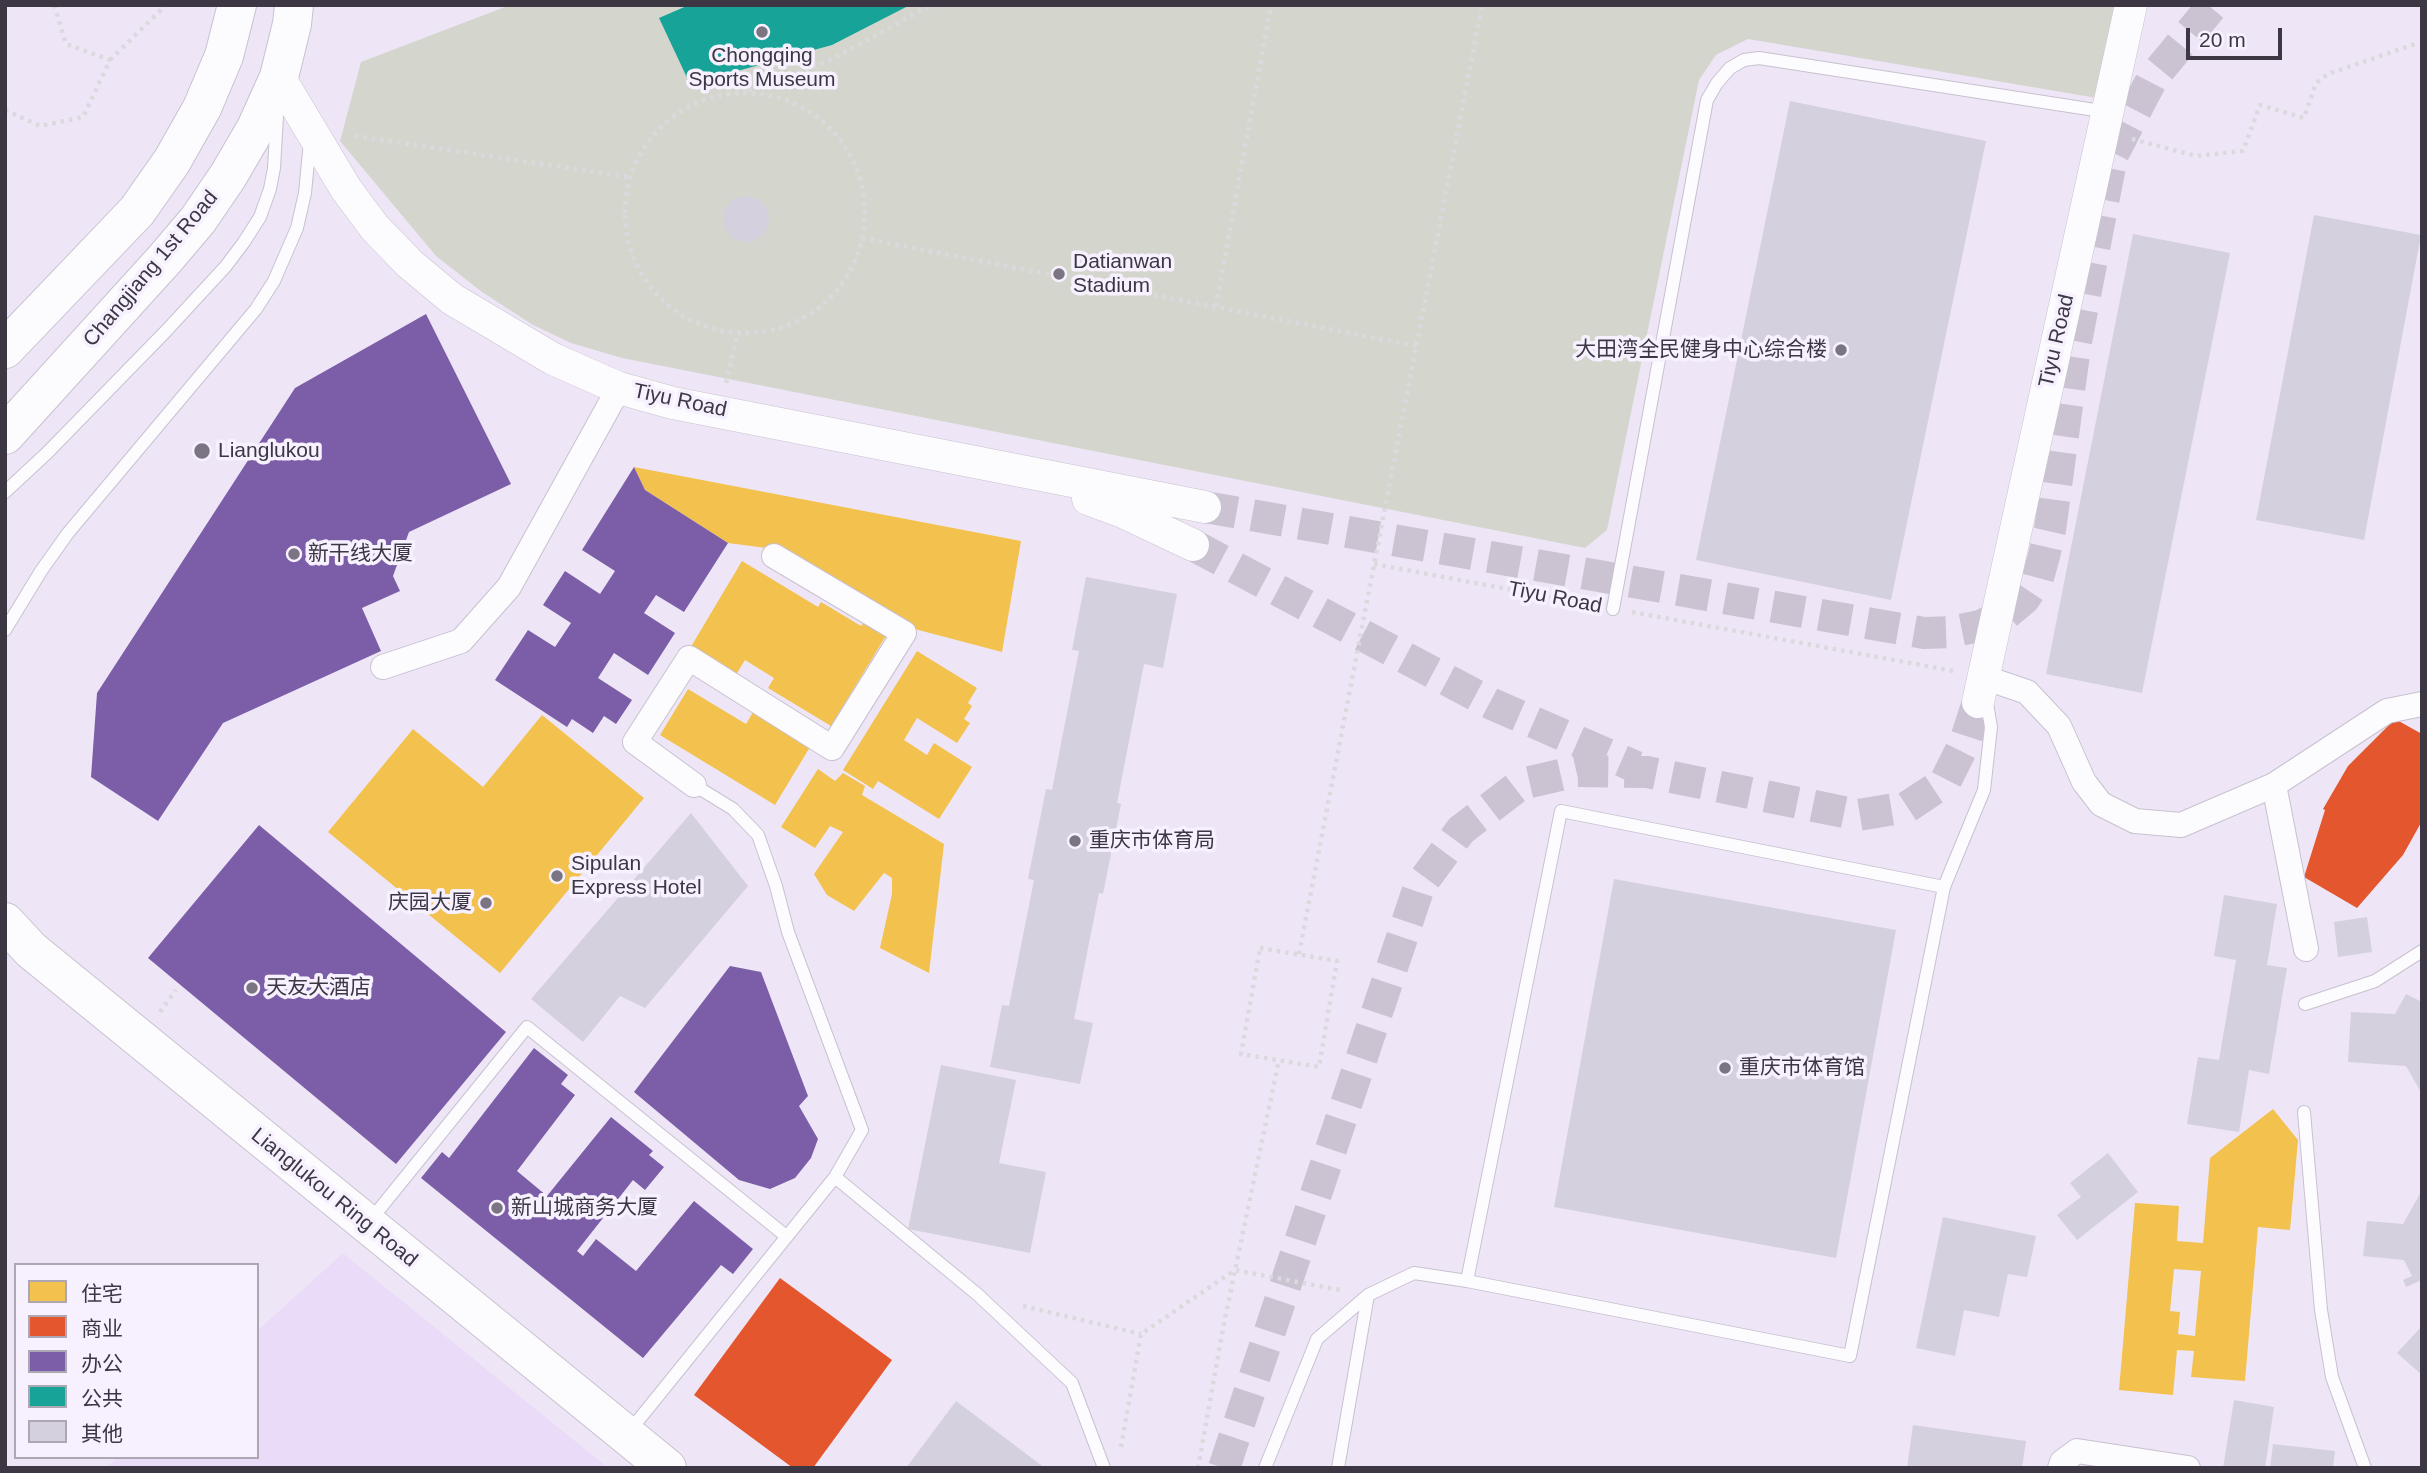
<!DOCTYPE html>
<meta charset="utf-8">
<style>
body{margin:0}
#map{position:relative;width:2427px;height:1473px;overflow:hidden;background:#eee6f6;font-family:Arial,"Noto Sans SC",sans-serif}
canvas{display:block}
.frame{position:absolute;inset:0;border:7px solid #3d3744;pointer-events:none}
.legend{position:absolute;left:14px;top:1263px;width:245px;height:196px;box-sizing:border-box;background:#f7f1ff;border:2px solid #ada7b4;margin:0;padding:9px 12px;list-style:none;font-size:21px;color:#3d3744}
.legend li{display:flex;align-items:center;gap:14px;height:35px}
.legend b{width:35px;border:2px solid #ada7b4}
.scale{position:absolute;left:2186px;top:28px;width:96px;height:32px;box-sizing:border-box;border:4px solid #3d3744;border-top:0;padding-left:9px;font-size:21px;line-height:24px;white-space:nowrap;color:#3d3744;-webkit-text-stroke:5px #f7f1ff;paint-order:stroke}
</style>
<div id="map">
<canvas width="2427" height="1473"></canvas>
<div class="frame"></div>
<ul class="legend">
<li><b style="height:19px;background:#f2c14e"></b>住宅</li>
<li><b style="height:19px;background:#e4572e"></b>商业</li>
<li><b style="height:19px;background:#7b5ea7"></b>办公</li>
<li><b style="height:19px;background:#17a398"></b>公共</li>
<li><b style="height:19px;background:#d5d0dd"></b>其他</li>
</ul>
<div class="scale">20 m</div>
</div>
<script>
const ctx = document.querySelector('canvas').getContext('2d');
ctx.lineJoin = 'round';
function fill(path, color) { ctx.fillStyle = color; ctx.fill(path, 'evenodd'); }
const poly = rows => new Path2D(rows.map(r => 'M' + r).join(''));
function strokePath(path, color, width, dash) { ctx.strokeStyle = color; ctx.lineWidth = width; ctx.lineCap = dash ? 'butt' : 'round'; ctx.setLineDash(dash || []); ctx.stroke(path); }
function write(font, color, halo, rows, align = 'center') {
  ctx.font = font + ' Arial,"Noto Sans SC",sans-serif'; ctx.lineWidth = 7; ctx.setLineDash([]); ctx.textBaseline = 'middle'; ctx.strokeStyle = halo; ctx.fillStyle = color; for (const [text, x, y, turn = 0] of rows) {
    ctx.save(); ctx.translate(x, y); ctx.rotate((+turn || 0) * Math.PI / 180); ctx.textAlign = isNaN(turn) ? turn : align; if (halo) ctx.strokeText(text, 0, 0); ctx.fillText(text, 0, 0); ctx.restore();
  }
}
const built = poly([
 [343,1253,601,1462,608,1468,106,1468,118,1457,257,1457,257,1331]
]);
const green = poly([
 [510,5,2117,5,2097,98,1748,39,1716,55,1699,80,1607,530,1585,548,622,358,571,343,533,325,482,292,436,256,340,141,361,62]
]);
const homes = poly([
 [634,467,1021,541,1002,652,911,628,840,580,811,573,782,550,728,543,645,490],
 [742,561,818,607,821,602,861,626,865,621,887,634,831,726,768,688,774,678,745,660,734,678,689,650],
 [917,651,977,688,968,703,972,706,964,719,970,723,957,743,917,718,904,740,927,755,934,743,972,767,939,819,878,781,873,789,843,770],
 [688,689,746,724,753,712,810,747,775,805,660,735],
 [542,715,644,798,500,973,328,832,413,729,483,787],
 [818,769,835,781,843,773,865,786,862,795,944,844,929,973,880,948,892,894,892,878,884,873,854,911,827,895,814,874,843,832,830,826,815,848,781,827],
 [2273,1109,2298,1140,2290,1230,2258,1227,2245,1381,2191,1377,2194,1351,2177,1350,2173,1395,2119,1390,2135,1203,2179,1206,2177,1241,2203,1243,2210,1158],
 [2174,1269,2201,1271,2195,1336,2178,1334,2180,1312,2170,1311]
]);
const shops = poly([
 [2395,719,2422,734,2422,821,2403,855,2357,908,2304,877,2325,810,2323,809,2348,766],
 [780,1278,892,1360,813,1468,793,1468,694,1395]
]);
const offices = poly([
 [426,314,511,484,409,532,393,576,400,591,362,608,381,651,223,723,158,821,91,777,97,693,295,388],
 [634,467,645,490,728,543,684,612,656,595,644,613,675,633,648,675,614,653,598,678,632,700,616,724,604,716,593,733,572,719,567,727,495,680,528,630,555,647,571,623,543,605,565,571,600,594,615,571,582,550],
 [259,825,506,1032,396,1164,148,958],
 [730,966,761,972,808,1096,799,1106,818,1139,811,1158,795,1178,770,1189,739,1180,634,1092],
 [534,1048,568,1075,561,1084,575,1095,517,1171,547,1196,611,1117,653,1151,649,1155,664,1167,645,1190,633,1180,577,1251,583,1256,596,1239,636,1271,694,1201,753,1249,733,1274,721,1265,643,1358,421,1178,442,1152,449,1158]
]);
const public = poly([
 [689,5,910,5,832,45,690,84,659,18]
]);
const building = poly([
 [1790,101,1986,141,1891,600,1696,560],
 '723 219a23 23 0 1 1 46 0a23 23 0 1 1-46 0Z',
 [2314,215,2421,235,2364,540,2256,520],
 [2133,234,2230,253,2142,693,2046,674],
 [1086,577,1177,594,1163,668,1144,664,1117,803,1121,804,1103,894,1099,893,1074,1019,1093,1023,1080,1084,990,1067,1002,1005,1009,1006,1034,880,1028,879,1046,789,1052,790,1079,651,1072,650],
 [691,813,748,886,645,1008,620,996,583,1042,531,999],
 [1614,879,1896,930,1836,1258,1554,1207],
 [2224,895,2277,904,2267,965,2287,968,2269,1074,2249,1070,2239,1132,2187,1124,2198,1057,2219,1060,2236,960,2214,956],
 [2367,917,2372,952,2338,957,2334,922],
 [2406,994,2422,1002,2422,1094,2406,1066,2348,1062,2351,1012,2395,1014],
 [941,1065,1016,1080,999,1163,1046,1172,1030,1253,908,1229],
 [2108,1153,2138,1192,2077,1240,2057,1215,2081,1197,2070,1183],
 [2422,1190,2422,1280,2406,1287,2403,1280,2412,1276,2404,1260,2363,1256,2367,1221,2403,1224],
 [1943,1217,2036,1236,2027,1277,2008,1274,1999,1317,1964,1310,1955,1356,1916,1348],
 [2422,1326,2422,1375,2397,1353],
 [2234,1400,2274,1407,2265,1468,2223,1468],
 [956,1401,1045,1468,906,1468],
 [1913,1425,2026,1441,2022,1468,1907,1468],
 [2273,1444,2335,1451,2333,1468,2270,1468]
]);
const tertiaryTunnel = poly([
 [1205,507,1924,633,1950,632,1980,626,2006,614,2024,599,2038,578,2044,556,2050,530,2075,347,2112,156,2152,79,2213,5],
 [1193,545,1492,704,1636,767],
 [1224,1468,1419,887,1461,830,1521,784,1578,771,1647,772,1858,815,1907,807,1945,782,1965,742,1978,702]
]);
const path = poly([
 [110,60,166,5],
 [749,91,828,61,931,5],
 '625 213a120 120 0 1 1 240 0a120 120 0 1 1-240 0Z',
 [5,110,40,126,83,117,110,60,66,44,54,5],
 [355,136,629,177],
 [2132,139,2196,156,2243,151,2260,105,2304,118,2316,83,2328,74,2418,43],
 [862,238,1416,346],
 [1216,306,1271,5],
 [726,383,738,333],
 [1374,564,1593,605],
 [1632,612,1954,671],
 [1260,948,1337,961,1319,1067,1241,1054,1260,948],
 [1299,954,1482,5],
 [160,1012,176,990],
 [1023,1306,1141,1334],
 [1121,1447,1141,1334,1235,1270,1340,1290],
 [1198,1468,1224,1323,1279,1060]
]);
const service = poly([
 [5,492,47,453,166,331,226,266,244,242,260,217,270,189,274,168,277,116],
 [1613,609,1707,100,1717,83,1730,68,1744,60,1759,58,2108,112],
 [5,630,41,571,68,533,256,309,274,281,297,228,305,193,310,141],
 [694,785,733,809,758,835,776,886,788,932,862,1130,835,1177,977,1294,1072,1383,1104,1468],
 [1944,887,1984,790,1991,727,1986,698],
 [2305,1004,2375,981,2422,951],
 [2304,1112,2321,1310,2332,1377,2365,1468],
 [369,1222,527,1027,786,1236],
 [628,1433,835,1177],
 [1265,1468,1317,1339,1368,1295,1414,1273,1467,1281,1850,1356,1944,887,1561,811,1467,1281],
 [1338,1468,1368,1295]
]);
const minor = poly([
 [383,667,461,641,509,587,619,388],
 [1983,677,2027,692,2059,726,2084,782,2101,804,2135,821,2181,825,2274,785,2387,711,2422,704],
 [694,785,635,742,689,658,832,748,904,633,774,556],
 [2274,785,2306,949],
 [2060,1468,2062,1462,2077,1451,2188,1468]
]);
const tertiary = poly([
 [279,77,346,189,375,228,410,264,452,299,553,359,619,388,673,403,1205,507],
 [1088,499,1123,512,1193,545],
 [1978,702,2131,5]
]);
const primary = poly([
 [5,349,137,211,172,161,202,108,224,56,237,5],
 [5,435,164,260,198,220,228,176,256,128,279,77,292,24,294,5],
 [5,922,31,950,667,1468]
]);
const markers = [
 [762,32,7,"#7b7482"],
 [1059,274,7,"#7b7482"],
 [1841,350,7,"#7b7482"],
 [202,451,9,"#7b7482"],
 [294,554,7,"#7b7482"],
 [1075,841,7,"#7b7482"],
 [557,876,7,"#7b7482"],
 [486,903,7,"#7b7482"],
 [252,988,7,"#7b7482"],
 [1725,1068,7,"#7b7482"],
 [497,1208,7,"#7b7482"]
];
const poiNames = [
 ["Chongqing",762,56,"center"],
 ["Sports Museum",762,80,"center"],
 ["Datianwan",1073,262],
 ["Stadium",1073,286],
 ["大田湾全民健身中心综合楼",1827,350,"right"],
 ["Lianglukou",218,451],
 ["新干线大厦",308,554],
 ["重庆市体育局",1089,841],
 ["Sipulan",571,864],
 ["Express Hotel",571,888],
 ["庆园大厦",472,903,"right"],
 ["天友大酒店",266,988],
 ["重庆市体育馆",1739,1068],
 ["新山城商务大厦",511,1208]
];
const streetNames = [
 ["Changjiang 1st Road",151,269,-50],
 ["Tiyu Road",2057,341,-77],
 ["Tiyu Road",680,401,12],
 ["Tiyu Road",1555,598,11],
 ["Lianglukou Ring Road",334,1198,39]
];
fill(built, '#eadcf9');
fill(green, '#d4d6ce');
fill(homes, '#f2c14e');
fill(shops, '#e4572e');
fill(offices, '#7b5ea7');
fill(public, '#17a398');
fill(building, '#d5d0dd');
strokePath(tertiaryTunnel, '#cbc3d2', 32, [32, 16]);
strokePath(service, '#c8c1cf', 14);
strokePath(minor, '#c8c1cf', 26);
strokePath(tertiary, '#c8c1cf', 33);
strokePath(primary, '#c8c1cf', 40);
strokePath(path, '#dbd9dd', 4.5, [3.5, 5]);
strokePath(service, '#fcfbfe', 12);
strokePath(minor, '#fcfbfe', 24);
strokePath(tertiary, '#fcfbfe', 32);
strokePath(primary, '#fcfbfe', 38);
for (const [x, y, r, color] of markers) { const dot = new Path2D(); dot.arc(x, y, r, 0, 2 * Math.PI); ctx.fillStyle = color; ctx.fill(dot); strokePath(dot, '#f7f1ff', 2.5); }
write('21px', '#3d3744', '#f7f1ff', poiNames, 'left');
write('21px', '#3d3744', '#f7f1ff', streetNames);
</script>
